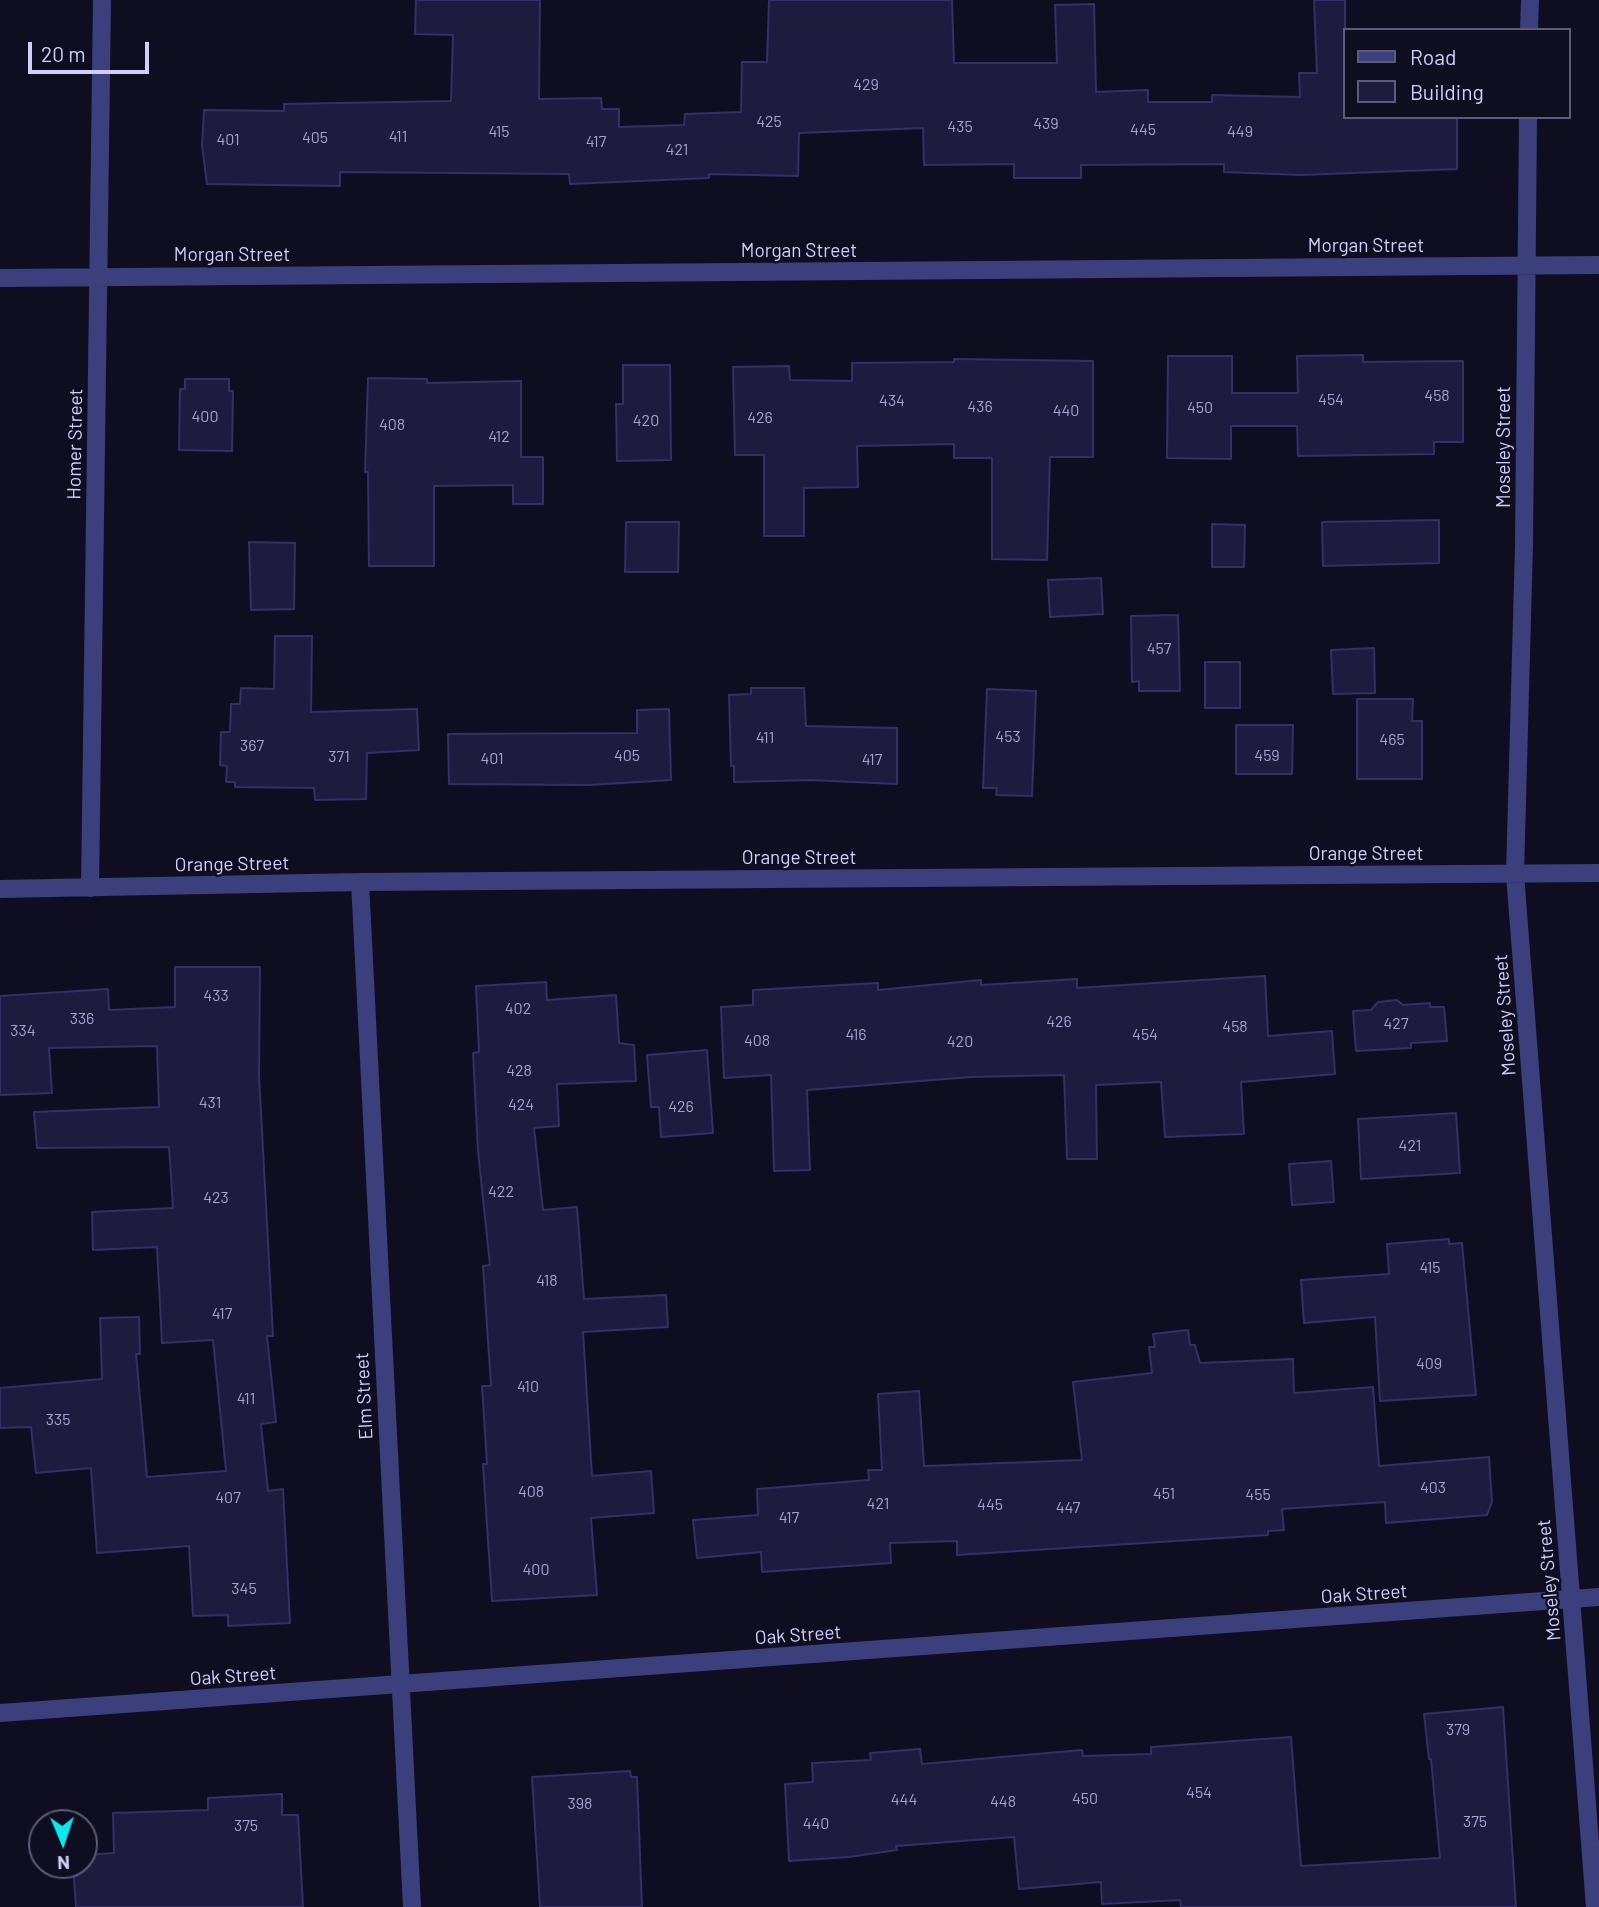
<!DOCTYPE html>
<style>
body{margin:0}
#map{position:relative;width:1599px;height:1907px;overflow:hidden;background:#0f0e20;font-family:Barlow,sans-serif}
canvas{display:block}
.legend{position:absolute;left:1343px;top:28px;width:228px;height:91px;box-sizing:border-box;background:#0f0e20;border:2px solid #5c5b78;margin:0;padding:9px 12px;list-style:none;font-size:21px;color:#d0cffc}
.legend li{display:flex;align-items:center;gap:14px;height:35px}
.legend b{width:35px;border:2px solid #5c5b78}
.north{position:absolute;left:28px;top:1809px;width:70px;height:70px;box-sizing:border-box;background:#0f0e20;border:2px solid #5c5b78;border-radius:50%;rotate:178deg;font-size:19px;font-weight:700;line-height:28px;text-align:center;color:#d0cffc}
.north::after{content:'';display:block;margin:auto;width:24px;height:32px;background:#0de8eb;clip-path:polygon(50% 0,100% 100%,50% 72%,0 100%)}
.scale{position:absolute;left:28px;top:42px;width:121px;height:32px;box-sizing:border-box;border:4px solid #d0cffc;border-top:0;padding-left:9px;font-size:21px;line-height:24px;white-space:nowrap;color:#d0cffc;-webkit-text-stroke:5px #0f0e20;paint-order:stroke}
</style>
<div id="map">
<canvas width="1599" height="1907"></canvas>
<ul class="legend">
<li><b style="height:9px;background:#3b3f7c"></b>Road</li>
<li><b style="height:19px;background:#1f1b3f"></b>Building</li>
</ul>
<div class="north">N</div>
<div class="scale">20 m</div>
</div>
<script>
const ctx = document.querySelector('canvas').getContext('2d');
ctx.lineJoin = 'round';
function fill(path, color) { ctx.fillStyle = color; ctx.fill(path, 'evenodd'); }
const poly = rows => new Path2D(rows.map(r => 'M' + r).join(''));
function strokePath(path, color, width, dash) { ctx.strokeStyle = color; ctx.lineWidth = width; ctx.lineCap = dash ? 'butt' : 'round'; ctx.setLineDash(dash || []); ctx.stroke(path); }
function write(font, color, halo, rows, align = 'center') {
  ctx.font = font + ' Barlow,sans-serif'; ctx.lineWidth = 5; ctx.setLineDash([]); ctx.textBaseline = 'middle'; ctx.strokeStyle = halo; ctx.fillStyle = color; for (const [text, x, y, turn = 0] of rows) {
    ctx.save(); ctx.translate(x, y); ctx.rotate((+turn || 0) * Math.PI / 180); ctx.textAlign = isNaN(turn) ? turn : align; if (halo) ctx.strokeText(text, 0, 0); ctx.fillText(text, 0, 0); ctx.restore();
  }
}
const building = poly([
 [416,0,540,0,539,99,601,98,602,109,619,109,619,127,684,125,685,114,741,112,742,62,767,62,769,0,952,0,954,63,1057,63,1055,5,1094,4,1096,92,1148,90,1148,102,1212,102,1212,95,1300,97,1299,73,1317,73,1314,0,1345,0,1345,117,1457,117,1457,169,1301,175,1224,172,1224,164,1081,165,1081,178,1014,178,1014,164,924,165,923,128,799,133,798,176,709,174,709,178,570,184,569,174,340,172,340,186,207,184,202,145,204,110,284,111,284,104,451,101,453,35,415,34,416,0],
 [1363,355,1363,362,1463,361,1463,442,1434,442,1434,454,1298,456,1297,426,1231,426,1231,459,1167,458,1168,356,1232,356,1232,393,1298,393,1297,356,1363,355],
 [954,359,1093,361,1093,457,1050,457,1047,560,992,559,992,458,954,458,954,444,857,446,858,487,804,488,804,536,764,536,764,455,735,455,733,367,789,366,790,380,852,381,852,363,954,362,954,359],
 [623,365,670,365,671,460,617,461,616,404,623,404,623,365],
 [368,378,427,379,427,383,521,381,521,457,543,457,543,504,513,504,513,485,434,486,434,566,369,566,368,472,365,472,368,378],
 [185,379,229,379,229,391,233,391,232,451,179,450,180,389,185,389,185,379],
 [1439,520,1439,563,1323,566,1322,522,1439,520],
 [626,522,679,522,678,572,625,572,626,522],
 [1212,524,1245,525,1244,567,1212,567,1212,524],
 [249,542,295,543,294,609,251,610,249,542],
 [1101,578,1103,614,1050,617,1048,580,1101,578],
 [1178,615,1180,691,1139,691,1139,681,1132,682,1131,616,1178,615],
 [275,636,312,636,311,712,417,709,419,750,367,753,366,799,315,800,314,788,235,787,235,782,226,782,227,766,220,765,221,732,230,732,231,704,240,704,241,688,274,689,275,636],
 [1374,648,1375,693,1333,694,1331,650,1374,648],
 [1205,662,1240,662,1240,708,1205,708,1205,662],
 [751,688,804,688,806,726,897,728,897,784,810,780,734,782,734,766,731,766,729,695,751,694,751,688],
 [987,689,1036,691,1032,796,996,795,997,788,983,788,987,689],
 [1357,699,1413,699,1412,721,1422,721,1422,779,1357,779,1357,699],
 [669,709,671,780,589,785,449,784,448,734,637,733,637,710,669,709],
 [1236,725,1293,725,1292,774,1236,774,1236,725],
 [175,967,260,967,259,1075,273,1336,267,1336,276,1422,261,1424,268,1491,283,1489,290,1623,228,1626,228,1615,193,1616,189,1546,97,1553,91,1468,36,1473,31,1427,0,1428,0,1388,102,1379,100,1318,139,1317,140,1354,136,1354,147,1477,226,1471,213,1340,162,1343,157,1247,93,1250,92,1212,173,1208,169,1147,37,1148,34,1112,159,1107,157,1046,49,1048,52,1093,0,1095,0,996,108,989,109,1010,175,1007,175,967],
 [1265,976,1268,1036,1332,1031,1335,1074,1241,1082,1244,1134,1165,1137,1161,1082,1096,1085,1097,1159,1067,1159,1064,1075,971,1077,807,1090,810,1170,774,1171,771,1075,724,1078,721,1007,753,1005,753,990,878,983,878,990,981,980,981,985,1077,979,1077,988,1265,976],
 [546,982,547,1000,616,995,619,1043,634,1045,636,1081,557,1084,559,1126,534,1128,543,1210,577,1207,584,1299,666,1295,668,1327,583,1332,592,1476,651,1471,654,1513,591,1518,597,1595,492,1601,483,1464,487,1464,482,1386,491,1386,483,1266,490,1265,478,1151,473,1053,479,1052,476,986,546,982],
 [1397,1000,1403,1005,1430,1003,1430,1007,1444,1007,1447,1041,1411,1043,1411,1048,1356,1051,1353,1011,1371,1010,1378,1002,1397,1000],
 [707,1050,713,1133,661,1137,659,1107,651,1107,647,1055,707,1050],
 [1456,1113,1460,1173,1361,1179,1358,1119,1456,1113],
 [1331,1161,1334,1202,1292,1205,1289,1164,1331,1161],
 [1449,1239,1449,1244,1462,1243,1476,1395,1380,1401,1375,1317,1304,1323,1301,1280,1389,1274,1387,1244,1449,1239],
 [1188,1330,1190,1345,1195,1345,1200,1363,1293,1359,1294,1393,1373,1387,1379,1466,1489,1457,1492,1502,1487,1515,1386,1523,1385,1502,1282,1509,1284,1530,1268,1531,1268,1535,957,1555,957,1541,890,1543,891,1563,762,1572,761,1552,697,1558,693,1520,758,1515,757,1489,869,1480,868,1470,882,1470,878,1394,919,1391,924,1466,1082,1460,1073,1382,1152,1373,1149,1347,1155,1347,1153,1334,1188,1330],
 [1503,1707,1516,1907,1181,1907,1180,1900,1102,1904,1101,1882,1019,1889,1014,1837,896,1846,897,1850,849,1857,789,1861,785,1784,813,1782,812,1763,871,1760,870,1753,920,1749,922,1764,1082,1750,1083,1756,1151,1754,1151,1747,1291,1737,1301,1866,1440,1858,1431,1759,1429,1759,1424,1714,1503,1707],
 [630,1771,631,1777,637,1777,642,1907,540,1907,532,1777,630,1771],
 [282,1794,282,1815,298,1815,303,1907,76,1907,73,1865,84,1865,84,1855,114,1853,113,1813,208,1810,208,1798,282,1794]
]);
const minor = poly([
 [1529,30,1530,0],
 [1528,117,1524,545,1515,874,1595,1907],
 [0,278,1599,265],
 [360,882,412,1907],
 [90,888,102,0],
 [0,889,360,882,1599,873],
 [0,1713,1599,1597]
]);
const numberNames = [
 ["429",866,85],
 ["425",769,122],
 ["439",1046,124],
 ["435",960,127],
 ["445",1143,130],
 ["415",499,132],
 ["449",1240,132],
 ["411",398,137],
 ["405",315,138],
 ["401",228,140],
 ["417",596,142],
 ["421",677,150],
 ["458",1437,396],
 ["454",1331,400],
 ["434",892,401],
 ["436",980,407],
 ["450",1200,408],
 ["440",1066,411],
 ["400",205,417],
 ["426",760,418],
 ["420",646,421],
 ["408",392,425],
 ["412",499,437],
 ["457",1159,649],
 ["453",1008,737],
 ["411",765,738],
 ["465",1392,740],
 ["367",252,746],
 ["405",627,756],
 ["459",1267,756],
 ["371",339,757],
 ["401",492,759],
 ["417",872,760],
 ["433",216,996],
 ["402",518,1009],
 ["336",82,1019],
 ["426",1059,1022],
 ["427",1396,1024],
 ["458",1235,1027],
 ["334",23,1031],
 ["416",856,1035],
 ["454",1145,1035],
 ["408",757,1041],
 ["420",960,1042],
 ["428",519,1071],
 ["431",210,1103],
 ["424",521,1105],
 ["426",681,1107],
 ["421",1410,1146],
 ["422",501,1192],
 ["423",216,1198],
 ["415",1430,1268],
 ["418",547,1281],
 ["417",222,1314],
 ["409",1429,1364],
 ["410",528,1387],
 ["411",246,1399],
 ["335",58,1420],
 ["403",1433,1488],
 ["408",531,1492],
 ["451",1164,1494],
 ["455",1258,1495],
 ["407",228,1498],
 ["421",878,1504],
 ["445",990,1505],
 ["447",1068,1508],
 ["417",789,1518],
 ["400",536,1570],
 ["345",244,1589],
 ["379",1458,1730],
 ["454",1199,1793],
 ["450",1085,1799],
 ["444",904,1800],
 ["448",1003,1802],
 ["398",580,1804],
 ["375",1475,1822],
 ["440",816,1824],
 ["375",246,1826]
];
const streetNames = [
 ["Morgan Street",1366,246],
 ["Morgan Street",799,251],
 ["Morgan Street",232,255],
 ["Homer Street",75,444,-89],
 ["Moseley Street",1504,447,-90],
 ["Orange Street",1366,854],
 ["Orange Street",799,858],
 ["Orange Street",232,864,-1],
 ["Moseley Street",1505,1015,-94],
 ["Elm Street",364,1396,-93],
 ["Moseley Street",1549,1580,-95],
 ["Oak Street",1364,1594,-4],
 ["Oak Street",798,1635,-4],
 ["Oak Street",233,1676,-4]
];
fill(building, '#1f1b3f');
strokePath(building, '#352e6a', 2);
strokePath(minor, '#3b3f7c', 18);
write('16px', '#a4a2cd', null, numberNames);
write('19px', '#d0cffc', '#0f0e20', streetNames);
</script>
